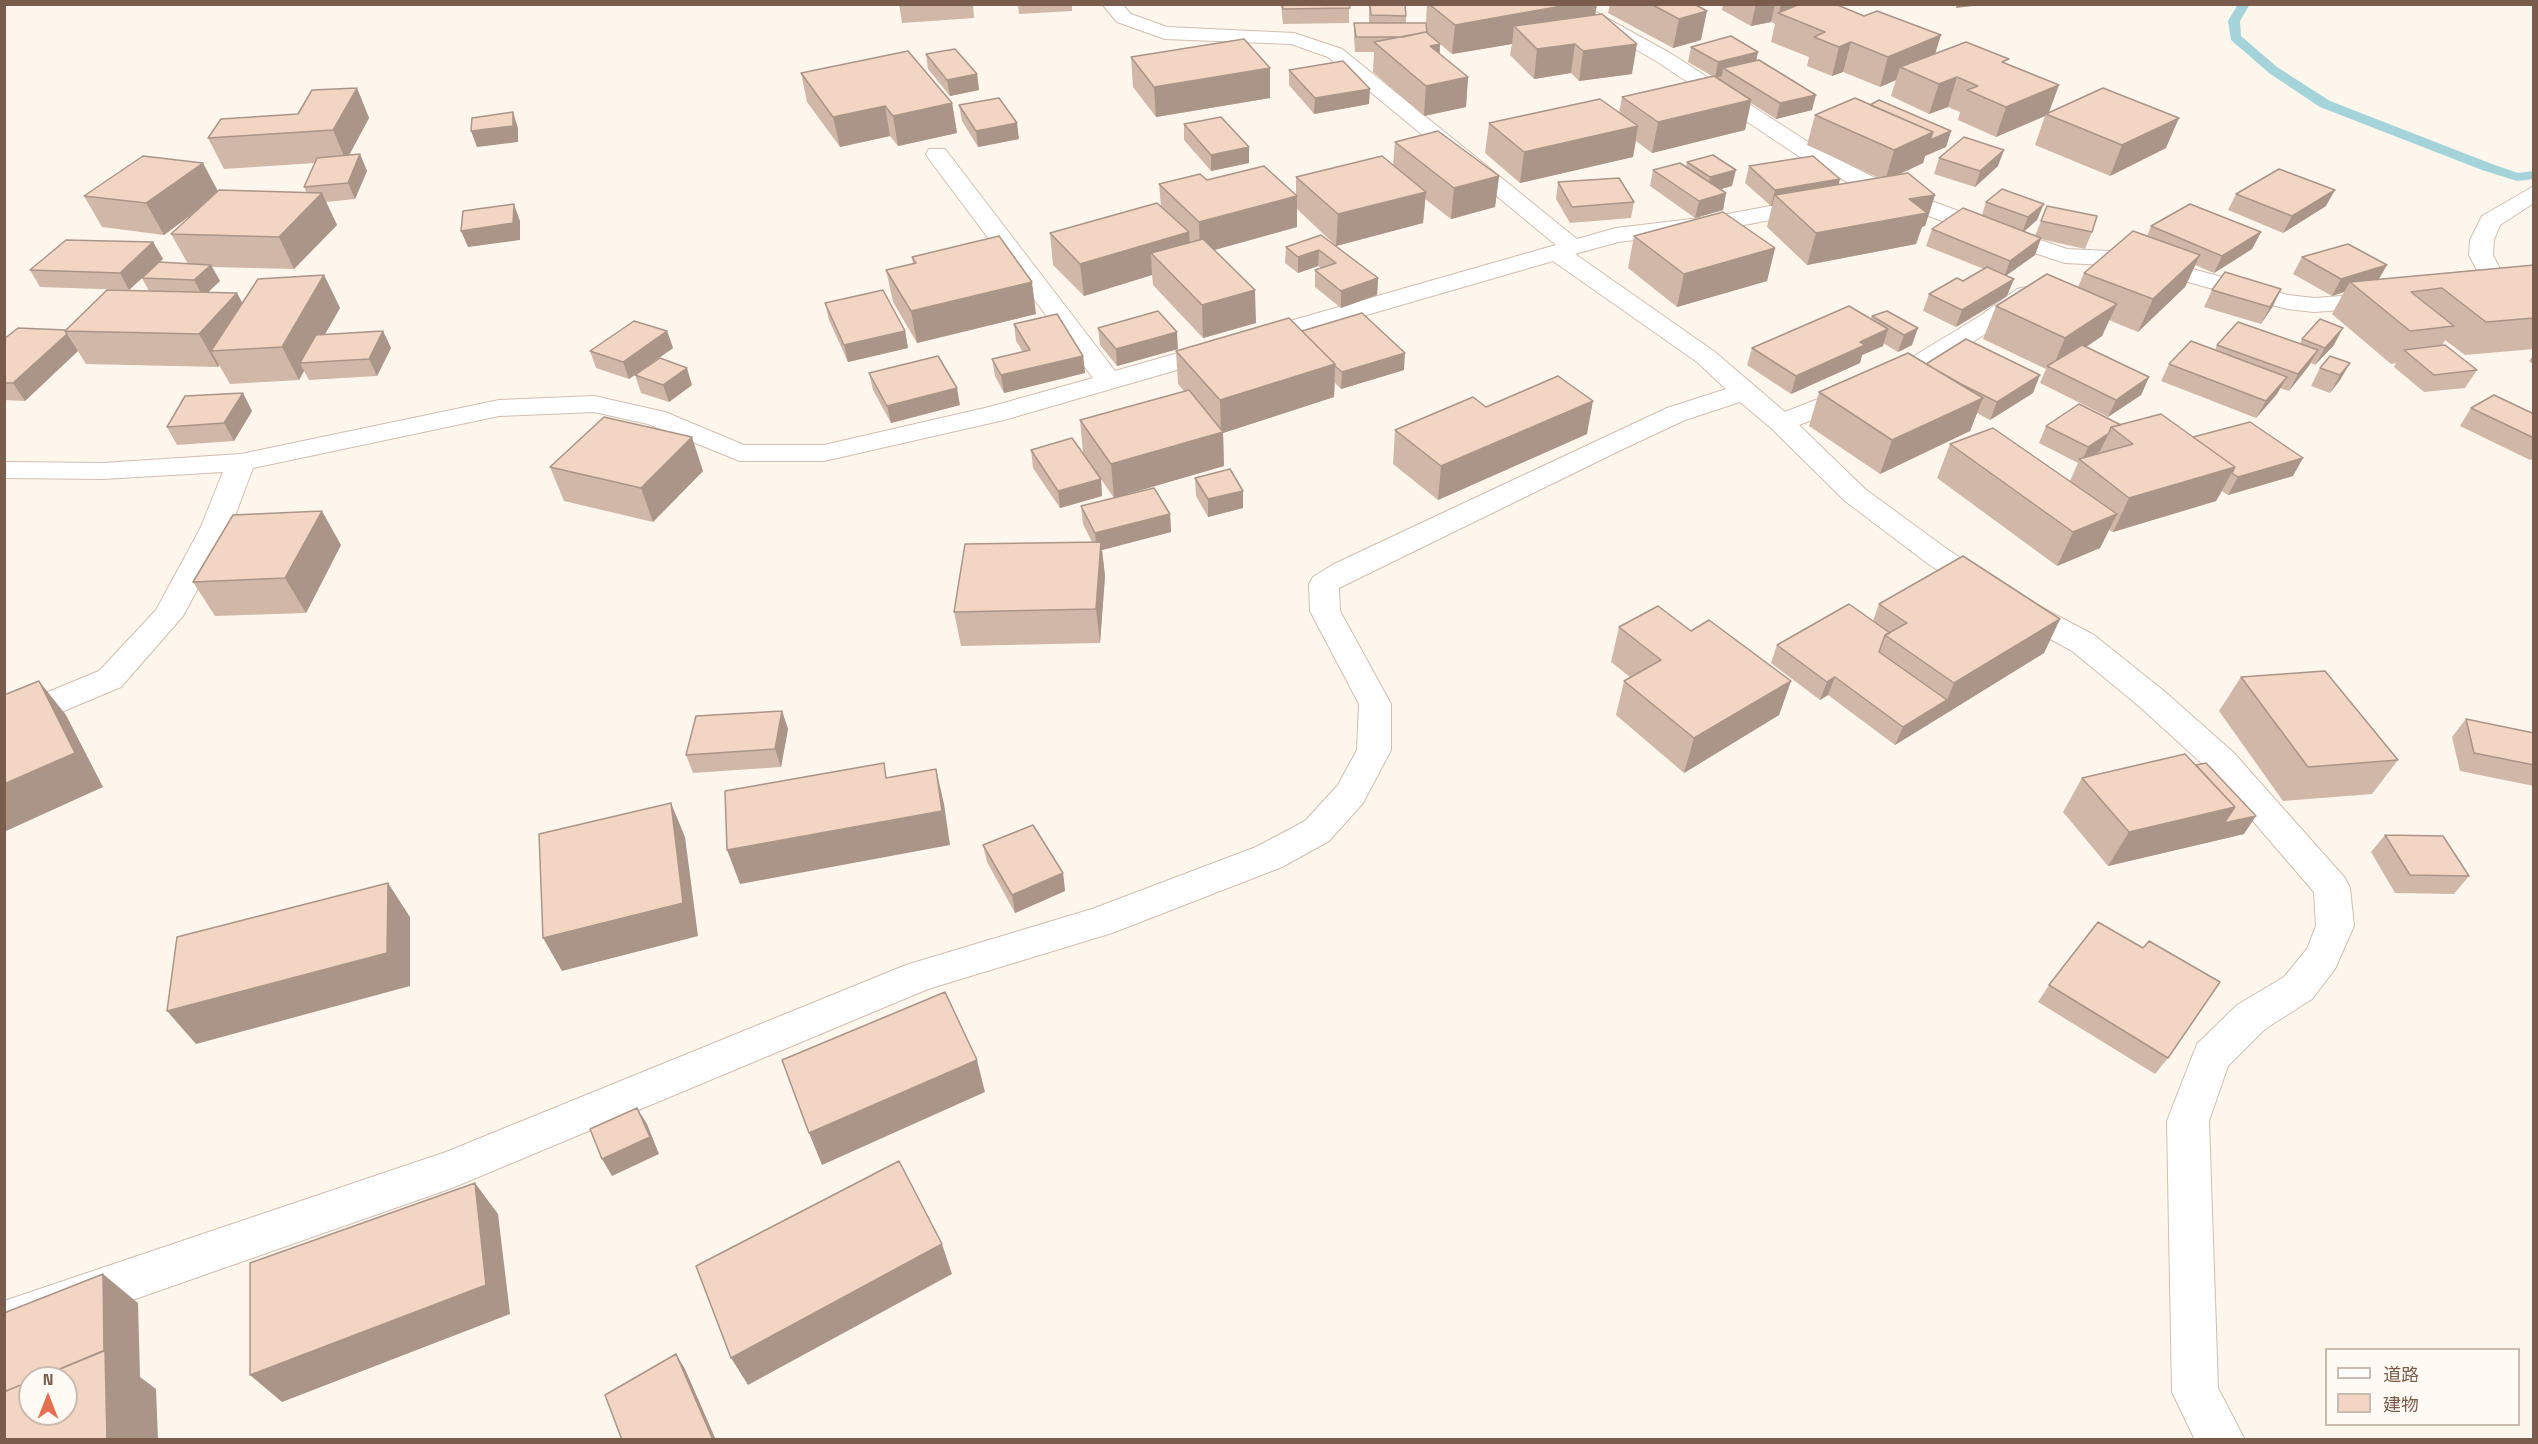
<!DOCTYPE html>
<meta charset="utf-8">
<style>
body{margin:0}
#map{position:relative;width:2538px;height:1444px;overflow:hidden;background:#fdf6ec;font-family:"Space Grotesk","Noto Sans JP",sans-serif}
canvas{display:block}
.frame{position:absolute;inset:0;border:6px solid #7a5c4d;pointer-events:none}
.legend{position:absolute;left:2325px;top:1348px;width:195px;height:78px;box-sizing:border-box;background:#fffaf3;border:2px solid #cabbb1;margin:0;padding:8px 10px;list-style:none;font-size:18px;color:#7a5c4d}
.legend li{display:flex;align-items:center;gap:12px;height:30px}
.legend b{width:30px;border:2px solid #cabbb1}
.north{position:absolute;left:18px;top:1366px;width:60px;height:60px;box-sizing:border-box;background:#fffaf3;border:2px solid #cabbb1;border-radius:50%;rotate:0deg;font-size:16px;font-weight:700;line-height:24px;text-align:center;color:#7a5c4d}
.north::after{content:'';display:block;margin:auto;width:21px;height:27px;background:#e76f51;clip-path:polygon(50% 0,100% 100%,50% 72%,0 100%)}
</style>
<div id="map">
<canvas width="2538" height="1444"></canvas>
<div class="frame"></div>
<ul class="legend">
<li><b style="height:8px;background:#fff"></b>道路</li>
<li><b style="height:16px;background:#f3d5c3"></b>建物</li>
</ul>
<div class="north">N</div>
</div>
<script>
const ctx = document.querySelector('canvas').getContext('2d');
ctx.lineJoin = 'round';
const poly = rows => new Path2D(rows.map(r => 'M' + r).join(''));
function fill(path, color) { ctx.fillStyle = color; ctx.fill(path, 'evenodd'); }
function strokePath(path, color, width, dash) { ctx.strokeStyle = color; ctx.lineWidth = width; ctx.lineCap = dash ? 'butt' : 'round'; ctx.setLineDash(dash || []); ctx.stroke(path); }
const stream = poly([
 [2238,4,2250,4,2240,21,2241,36,2277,67,2330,101,2492,164,2518,173,2534,171,2534,179,2517,181,2482,170,2320,107,2269,73,2231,40,2228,21,2238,4]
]);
const minor = poly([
 [1102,4,1122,4,1131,14,1167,27,1294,33,1342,49,1577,239,1616,228,1717,216,1813,198,1821,200,1824,205,1821,210,1813,212,1717,230,1618,242,1575,254,1715,352,1785,412,1891,370,1980,316,2017,289,2026,287,2035,289,2038,294,2035,299,1998,326,1909,382,1799,425,1865,489,1947,549,2016,594,2094,635,2164,691,2233,752,2345,878,2350,888,2354,926,2335,969,2312,999,2265,1029,2228,1066,2209,1121,2218,1388,2245,1440,2195,1440,2172,1392,2167,1121,2197,1044,2237,1005,2284,977,2307,949,2316,926,2314,892,2209,770,2140,707,2072,651,1994,608,1927,563,1845,501,1771,428,1740,402,1685,420,1623,449,1339,588,1340,611,1391,704,1391,750,1363,803,1329,841,1282,867,1112,933,928,989,452,1188,4,1345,4,1301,446,1152,906,965,1092,909,1256,847,1305,821,1338,785,1357,750,1359,704,1310,611,1309,584,1313,577,1334,564,1667,408,1726,389,1697,362,1553,261,1004,420,824,461,740,461,648,424,594,412,499,416,253,468,230,529,183,616,121,687,4,736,4,710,99,671,156,610,200,529,223,472,103,479,4,478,4,462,103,463,241,454,499,400,594,396,665,412,744,445,824,445,989,407,1093,378,929,159,926,154,929,149,945,149,1115,371,1556,245,1328,57,1291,44,1165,39,1117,22,1102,4],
 [1557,4,1581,4,1670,53,1822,151,1891,186,1996,225,2067,249,2130,252,2288,295,2314,298,2384,293,2393,295,2396,300,2393,305,2384,307,2314,312,2287,309,2129,266,2065,263,1980,235,1875,196,1806,161,1656,61,1557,4],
 [2534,186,2534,203,2500,225,2494,240,2493,255,2502,273,2517,290,2514,295,2505,297,2496,295,2480,276,2469,255,2470,240,2482,216,2534,186]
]);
const wall = poly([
 [899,4,973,4,974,18,902,23],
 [1018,4,1072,4,1072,11,1019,14],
 [1281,4,1349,4,1349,23,1283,24],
 [1369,4,1415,4,1405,6,1406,16,1406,23,1426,24,1427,4,1597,4,1595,15,1632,74,1579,81,1571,73,1534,79,1510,55,1512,44,1452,54,1440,44,1440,54,1468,77,1466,107,1424,116,1373,72,1374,52,1355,52,1354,38,1354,23,1369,23],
 [1610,4,1694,4,1701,40,1673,48,1608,13],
 [1723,4,1837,4,1935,53,2007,64,2048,113,2166,148,2110,176,2035,145,2045,116,1996,137,1958,120,1960,112,1948,107,1929,114,1891,96,1896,80,1880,87,1843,72,1832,76,1807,66,1809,57,1771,42,1775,24,1771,22,1751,26,1722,10],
 [1691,47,1756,60,1812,110,1776,119,1751,103,1745,130,1652,153,1636,141,1633,157,1520,183,1485,153,1489,123,1619,113,1622,97,1712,76,1688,62],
 [926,54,977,74,979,90,950,96,928,69],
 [1131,57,1270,98,1156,117,1133,87],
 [1289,70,1369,104,1314,114,1289,85],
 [801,73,952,103,957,133,898,146,890,136,840,147,807,102],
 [357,88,369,118,349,155,360,154,367,171,355,199,326,202,337,225,294,269,212,267,220,281,208,292,242,303,324,275,340,308,325,334,383,331,391,348,377,376,309,380,304,371,299,380,230,384,219,365,218,367,86,364,78,351,25,401,4,400,4,339,66,330,149,291,142,278,129,290,40,287,30,270,153,242,163,259,147,273,188,264,171,234,195,212,164,235,102,227,84,196,203,163,218,191,307,193,304,187,315,163,224,169,208,138,298,114],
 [959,105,1019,139,978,147,962,121],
 [1870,105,1951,131,1946,147,1925,156,1923,163,1897,175,1935,195,1925,226,1922,227,1916,244,1807,265,1767,227,1772,206,1771,206,1745,183,1749,166,1839,185,1879,178,1807,145,1815,115],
 [1184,124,1249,163,1211,171,1184,140],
 [1395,142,1499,176,1495,207,1451,219,1425,199,1423,223,1336,246,1297,209,1297,227,1214,250,1256,323,1203,338,1153,285,1152,275,1084,296,1053,265,1050,233,1161,206,1159,184,1207,180,1296,195,1296,177,1393,165],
 [1939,158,1998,166,1975,187,1934,174],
 [1687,162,1732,186,1721,189,1726,193,1723,210,1695,218,1650,186,1653,170,1686,167],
 [1558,182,1634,202,1631,218,1570,223,1556,199],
 [2236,194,2326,206,2283,233,2228,210],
 [1986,202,2037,220,2024,232,2035,236,2047,206,2092,232,2085,249,2041,239,2035,255,2007,275,2007,296,1956,327,1923,311,1929,294,1963,281,1984,269,1926,246,1932,229,1982,215],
 [2151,226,2261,232,2252,249,2214,273,2195,265,2185,287,2138,332,2109,320,2102,336,2086,347,2149,377,2141,395,2108,417,2040,383,2046,369,1983,339,1996,306,2078,287,2084,273,2147,236],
 [1321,235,1378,278,1377,295,1341,308,1315,287,1315,270,1321,268,1318,266,1298,273,1285,263,1286,247],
 [1634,236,1775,248,1767,281,1677,307,1628,268],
 [912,257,1036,314,917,343,893,302,886,270,913,264],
 [2302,257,2387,265,2379,279,2534,265,2534,349,2465,355,2445,340,2442,346,2477,370,2465,388,2424,392,2394,367,2396,363,2391,364,2332,314,2344,292,2332,296,2293,274],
 [2212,290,2273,306,2261,324,2204,307],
 [825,303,905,331,908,348,848,362,829,320],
 [1887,311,1912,345,1898,352,1883,343,1883,346,1862,355,1860,363,1791,394,1747,365,1752,348,1871,319,1872,316],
 [1014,324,1083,356,1085,373,1004,393,995,376,992,359,1023,352,1016,341],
 [1098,328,1178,349,1117,366,1100,345],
 [667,331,673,348,629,379,596,368,590,351],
 [1302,331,1404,370,1341,389,1335,383,1334,397,1223,433,1224,466,1116,497,1170,514,1171,532,1102,550,1105,576,1100,643,961,646,954,612,1092,542,1083,524,1081,506,1114,498,1083,453,1080,420,1184,391,1178,384,1176,351],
 [2302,339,2334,345,2315,365,2311,363,2289,391,2280,388,2277,394,2256,418,2161,381,2169,364,2215,350,2217,345,2300,344],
 [2534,354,2534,365,2529,361],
 [2350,363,2340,380,2330,393,2311,386,2320,368],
 [1926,364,2033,393,1990,420,1977,413,1970,431,1880,474,1809,426,1819,392],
 [869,373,960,405,891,423,873,390],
 [635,375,692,385,669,402,641,393],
 [1486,407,1587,434,1438,500,1393,464,1395,430],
 [2471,408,2534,414,2534,458,2530,460,2460,426],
 [252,411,234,441,177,445,167,427],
 [2121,425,2193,437,2293,476,2228,495,2222,491,2216,501,2113,532,2109,530,2100,548,2057,566,1937,478,1950,444,2070,481,2078,463,2039,443,2046,426],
 [1031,450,1101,479,1102,496,1060,508,1033,468],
 [550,467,703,471,653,522,564,501],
 [1195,478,1243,491,1243,508,1208,517,1196,496],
 [341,545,306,613,215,616,193,582],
 [1879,604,2060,619,2044,653,1895,745,1828,695,1820,700,1771,663,1777,645,1873,621],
 [1619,627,1691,631,1791,681,1779,715,1684,773,1616,715,1624,681,1630,677,1611,662],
 [2241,677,2398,760,2372,794,2283,801,2219,711],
 [782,711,788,729,781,767,693,773,686,755],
 [2466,719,2534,733,2534,786,2460,771,2452,737],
 [2082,778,2244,834,2108,866,2063,812],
 [2385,835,2469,876,2454,894,2395,893,2371,852],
 [983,845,1063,873,1065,891,1015,913,987,862],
 [2049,985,2168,1058,2155,1074,2038,1002]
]);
const shadedWall = poly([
 [1573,4,1597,4,1593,29,1514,26,1512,44,1452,54,1455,25],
 [1756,4,1775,4,1771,22,1751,26],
 [1781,4,1837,4,1835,10,1779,13],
 [1957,4,1989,4,1956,8],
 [1707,11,1701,40,1673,48,1679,19],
 [1941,35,1932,64,1900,67,1896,80,1880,87,1888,57],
 [1851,42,1843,72,1832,76,1839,47],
 [1440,44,1438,73,1430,46],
 [1575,44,1571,73,1534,79,1537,49],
 [1637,44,1632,74,1579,81,1583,51],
 [1758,52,1755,67,1723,68,1722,76,1715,78,1718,62],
 [1270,68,1270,98,1156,117,1154,87],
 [977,74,979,90,950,96,947,80],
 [1468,77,1466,107,1424,116,1426,86],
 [1957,77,1948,107,1929,114,1939,84],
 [2059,85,2048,115,2046,114,2045,116,1996,137,2006,107],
 [357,88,369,118,346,161,333,130],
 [1370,89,1369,104,1314,114,1315,98],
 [1816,95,1812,110,1776,119,1780,103],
 [1751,100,1745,130,1652,153,1658,122],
 [952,103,957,133,898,146,893,116],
 [885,106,890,136,840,147,833,117],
 [513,112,518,128,518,142,477,147,471,131],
 [2179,118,2166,148,2110,176,2122,145],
 [1017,123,1019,139,978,147,976,131],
 [1638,126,1633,157,1520,183,1524,152],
 [1951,131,1946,147,1925,156,1923,163,1885,181,1894,150,1933,132],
 [1249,147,1249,163,1211,171,1211,155],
 [2004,150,1998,166,1975,187,1980,171],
 [360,154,367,171,355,199,348,183],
 [203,163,219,194,164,235,146,203],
 [1736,170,1732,186,1707,193,1710,177],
 [1499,176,1495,207,1451,219,1454,188],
 [1840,179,1836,195,1775,195,1772,206,1771,206,1775,190],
 [2335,190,2326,206,2283,233,2292,216],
 [1426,192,1423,223,1336,246,1338,214],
 [322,193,337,225,294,269,279,237],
 [1726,193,1723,210,1695,218,1699,201],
 [1935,195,1925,226,1922,227,1916,244,1807,265,1816,233,1909,199],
 [1297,196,1297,227,1200,254,1199,222],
 [514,204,520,221,520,240,468,247,461,231],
 [2044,204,2037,220,2022,233,2028,217],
 [1189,232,1191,264,1151,253,1152,275,1084,296,1080,264],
 [2261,232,2252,249,2214,273,2222,256],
 [2041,238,2035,255,2004,277,2010,261],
 [153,242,163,259,129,290,120,273],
 [1775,248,1767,281,1677,307,1684,274],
 [1319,250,1318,266,1298,273,1298,257],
 [2200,255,2185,287,2138,332,2153,299],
 [211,265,220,281,203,297,194,280],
 [2387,265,2377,282,2350,282,2344,292,2332,296,2341,279],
 [324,275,340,308,309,362,300,363,304,371,299,380,282,347],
 [1378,278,1377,295,1341,308,1341,291],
 [2014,279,2007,296,1956,327,1962,310],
 [1032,282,1036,314,917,343,911,311],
 [2281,289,2273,306,2261,324,2270,307],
 [1255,290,1256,323,1203,338,1202,305],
 [237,293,255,326,211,351,219,365,218,367,199,334],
 [2117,304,2102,336,2054,369,2052,369,2065,338],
 [1918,328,1912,345,1898,352,1904,335],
 [2343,328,2334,345,2315,365,2325,348],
 [1888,329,1883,346,1862,355,1860,363,1791,394,1796,376,1860,342],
 [383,331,391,348,377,376,369,359],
 [667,331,673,348,629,379,623,362],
 [905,331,908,348,848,362,844,345],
 [1177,332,1178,349,1117,366,1116,349],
 [67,334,78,351,25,401,13,383],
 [2318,350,2308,367,2289,391,2298,374],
 [1405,353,1404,370,1341,389,1342,372],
 [1083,356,1085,373,1004,393,1001,375],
 [2350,363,2340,380,2330,393,2340,375],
 [1335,364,1334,397,1223,433,1224,466,1114,498,1111,464,1221,433,1220,400],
 [687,368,692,385,669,402,663,385],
 [2040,375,2033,393,1990,420,1997,402],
 [2149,377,2141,395,2108,417,2116,400],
 [2287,377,2277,394,2256,418,2266,401],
 [957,388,960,405,891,423,887,406],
 [243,393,252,411,234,441,224,423],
 [1983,398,1970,431,1880,474,1892,440],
 [1593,401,1587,434,1438,500,1441,466],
 [2109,433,2100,451,2083,462,2082,461,2088,447],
 [692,437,703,471,653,522,641,488],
 [2303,458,2293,476,2228,495,2238,477],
 [2235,467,2216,501,2113,532,2129,498],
 [1101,479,1102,496,1060,508,1058,491],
 [1243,491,1243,508,1208,517,1208,499],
 [322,511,341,545,306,613,285,578],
 [1170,514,1171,532,1102,550,1105,576,1100,643,1096,609,1097,551,1095,533],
 [2117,514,2100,548,2057,566,2073,532],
 [2060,619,2044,653,1895,745,1903,727,1947,700,1954,683],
 [1835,677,1828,695,1820,700,1827,682],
 [39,681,66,715,103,787,6,831,4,829,4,784],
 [1791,681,1779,715,1684,773,1694,738],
 [782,711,788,729,781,767,775,749],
 [936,769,944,804,950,845,740,884,727,850],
 [671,803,685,837,698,936,562,971,543,938],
 [2235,807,2256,816,2244,834,2108,866,2129,832],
 [1063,873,1065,891,1015,913,1012,895],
 [388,883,410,917,410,986,196,1044,167,1011],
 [977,1060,985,1092,822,1165,809,1133],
 [637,1108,647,1124,659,1154,612,1176,602,1159],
 [475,1183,498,1214,510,1314,282,1402,250,1375],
 [942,1244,952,1274,748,1385,731,1358],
 [103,1274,138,1303,140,1377,156,1389,158,1440,4,1440],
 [676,1354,685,1369,716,1440,713,1440]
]);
const building = poly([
 [1282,4,1349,4,1350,8,1283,9,1282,4],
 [1370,4,1405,4,1406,16,1371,15,1370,4],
 [1429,4,1573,4,1455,25,1429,4],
 [1651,4,1694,4,1707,11,1679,19,1651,4],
 [1800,4,1835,4,1864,16,1877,11,1941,35,1888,57,1851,42,1839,47,1814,37,1825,32,1778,13,1800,4],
 [1602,14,1637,44,1583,51,1575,44,1537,49,1514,26,1602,14],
 [1354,23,1426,23,1427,33,1426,32,1403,37,1356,37,1354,23],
 [1426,32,1440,44,1430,46,1468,77,1426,86,1374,42,1426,32],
 [1731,36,1758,52,1718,62,1691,47,1731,36],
 [1244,39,1270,68,1154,87,1131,57,1244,39],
 [1966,42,2009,59,2002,62,2059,85,2006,107,1967,90,1978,86,1957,77,1939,84,1900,67,1966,42],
 [955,49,977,74,947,80,926,54,955,49],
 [908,51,952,103,893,116,885,106,833,117,801,73,908,51],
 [1759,60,1816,95,1780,103,1723,68,1759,60],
 [1343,61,1370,89,1315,98,1289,70,1343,61],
 [1714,76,1751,100,1658,122,1622,97,1714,76],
 [357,88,333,130,208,138,221,119,298,114,312,90,357,88],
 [2103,88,2179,118,2122,145,2046,114,2103,88],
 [999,98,1017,123,976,131,959,105,999,98],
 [1855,98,1933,132,1894,150,1815,115,1855,98],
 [1600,99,1638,126,1524,152,1489,123,1600,99],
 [1879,100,1951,131,1930,140,1933,132,1870,105,1879,100],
 [513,112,513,126,471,131,472,118,513,112],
 [1221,117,1249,147,1211,155,1184,124,1221,117],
 [1438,131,1499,176,1454,188,1395,142,1438,131],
 [1964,137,2004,150,1980,171,1939,158,1964,137],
 [360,154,348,183,304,187,317,158,360,154],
 [1713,155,1736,170,1710,177,1687,162,1713,155],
 [143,156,203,163,146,203,84,196,143,156],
 [1382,156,1426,192,1338,214,1296,177,1382,156],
 [1813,156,1840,179,1775,190,1749,166,1813,156],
 [1680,163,1726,193,1699,201,1653,170,1680,163],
 [1264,166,1297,196,1199,222,1159,184,1200,174,1207,180,1264,166],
 [2279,169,2335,190,2292,216,2236,194,2279,169],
 [1908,173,1935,195,1909,199,1927,213,1816,233,1775,195,1908,173],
 [1619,178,1634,202,1572,207,1558,182,1619,178],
 [2002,189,2044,204,2028,217,1986,202,2002,189],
 [219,190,322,193,279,237,171,234,219,190],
 [1157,203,1189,232,1080,264,1050,233,1157,203],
 [514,204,513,223,461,231,463,211,514,204],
 [2190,204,2261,232,2222,256,2151,226,2190,204],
 [2047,206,2097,216,2092,232,2041,221,2047,206],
 [1963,208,2041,238,2010,261,1932,229,1963,208],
 [1723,212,1775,248,1684,274,1634,236,1723,212],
 [2133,231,2200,255,2153,299,2084,273,2133,231],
 [1321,235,1378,278,1341,291,1315,270,1336,263,1319,250,1298,257,1286,247,1321,235],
 [999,236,1032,282,911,311,886,270,916,263,912,257,999,236],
 [1203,239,1255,290,1202,305,1151,253,1203,239],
 [66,240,153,242,120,273,30,270,66,240],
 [2348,244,2387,265,2341,279,2302,257,2348,244],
 [159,262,211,265,194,280,142,278,159,262],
 [2534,265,2534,318,2486,322,2442,288,2411,292,2454,326,2410,331,2350,282,2534,265],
 [1987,267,2014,279,1962,310,1929,294,1957,278,1963,281,1987,267],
 [2225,272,2281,289,2270,307,2212,290,2225,272],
 [2047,274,2117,304,2065,338,1996,306,2047,274],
 [324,275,282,347,211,351,258,279,324,275],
 [107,290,237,293,199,334,65,331,107,290],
 [883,290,905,331,844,345,825,303,883,290],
 [1849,306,1888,329,1860,342,1865,345,1796,376,1752,348,1849,306],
 [1158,311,1177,332,1116,349,1098,328,1158,311],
 [1887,311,1918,328,1904,335,1872,316,1887,311],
 [1362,313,1405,353,1342,372,1335,366,1335,364,1302,331,1362,313],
 [1057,314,1083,356,1001,375,992,359,1030,350,1014,324,1057,314],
 [1289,318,1335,364,1220,400,1176,351,1289,318],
 [2320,319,2343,328,2325,348,2302,339,2320,319],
 [634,321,667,331,623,362,590,351,634,321],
 [2238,322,2318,350,2298,374,2217,345,2238,322],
 [18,328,66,330,65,331,67,334,13,383,4,383,4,339,18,328],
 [383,331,369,359,300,363,316,335,383,331],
 [1966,339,2040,375,1997,402,1961,384,1926,364,1966,339],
 [2191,341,2287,377,2266,401,2169,364,2191,341],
 [2082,345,2149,377,2116,400,2047,366,2082,345],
 [2445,345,2477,370,2434,375,2404,350,2445,345],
 [1908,353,1983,398,1892,440,1819,392,1908,353],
 [938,356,957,388,887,406,869,373,938,356],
 [2330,356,2350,363,2340,375,2320,368,2330,356],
 [660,358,687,368,663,385,635,375,660,358],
 [1558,376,1593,401,1441,466,1395,430,1473,397,1486,407,1558,376],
 [1189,390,1223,432,1111,464,1080,420,1189,390],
 [243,393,224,423,167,427,185,396,243,393],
 [2494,395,2534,414,2534,438,2471,408,2494,395],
 [2079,404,2121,425,2111,427,2109,433,2088,447,2046,426,2079,404],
 [2161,414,2235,467,2129,498,2079,459,2133,444,2111,427,2161,414],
 [604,417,692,437,641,488,550,467,604,417],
 [2250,422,2303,458,2238,477,2232,473,2235,467,2193,437,2250,422],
 [1993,428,2117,514,2073,532,1950,444,1993,428],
 [1072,438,1101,479,1058,491,1031,450,1072,438],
 [1230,469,1243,491,1208,499,1195,478,1230,469],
 [1154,488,1170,514,1095,533,1081,506,1154,488],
 [322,511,285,578,193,582,233,515,322,511],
 [1101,542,1096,609,954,612,965,544,1101,542],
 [1963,556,2060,619,1954,683,1885,635,1907,623,1879,604,1963,556],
 [1849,604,1890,633,1885,635,1879,652,1947,700,1903,727,1835,677,1827,682,1777,645,1849,604],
 [1658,606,1691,631,1709,620,1791,681,1694,738,1624,681,1661,660,1619,627,1658,606],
 [2325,671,2398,760,2308,767,2241,677,2325,671],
 [39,681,75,753,4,784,4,695,39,681],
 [782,711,775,749,686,755,696,716,782,711],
 [2466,719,2534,733,2534,765,2474,753,2466,719],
 [2185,754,2235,807,2129,832,2082,778,2185,754],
 [884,763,886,778,936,769,942,811,727,850,725,791,884,763],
 [2206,763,2256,816,2224,823,2235,807,2196,765,2206,763],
 [671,803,683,903,543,938,539,834,671,803],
 [1033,825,1063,873,1012,895,983,845,1033,825],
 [2385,835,2443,836,2469,876,2410,875,2385,835],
 [388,883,387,953,167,1011,177,937,388,883],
 [2098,922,2143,948,2149,941,2220,982,2168,1058,2049,985,2098,922],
 [945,992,977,1060,809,1133,782,1060,945,992],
 [637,1108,650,1137,602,1159,590,1129,637,1108],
 [899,1161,942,1244,731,1358,696,1266,899,1161],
 [475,1183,486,1285,250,1375,250,1263,475,1183],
 [103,1274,104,1351,38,1378,30,1378,30,1381,4,1392,4,1313,103,1274],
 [105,1350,107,1440,4,1440,4,1392,30,1381,30,1414,66,1414,66,1378,38,1378,105,1350],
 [676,1354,713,1440,622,1440,605,1395,676,1354]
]);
fill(stream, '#a5d3da');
strokePath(minor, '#d1beb0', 2);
fill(minor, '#fff');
fill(wall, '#d1b7a8');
fill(shadedWall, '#aa9588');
fill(building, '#f3d5c3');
strokePath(building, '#aa9588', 1.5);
</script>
